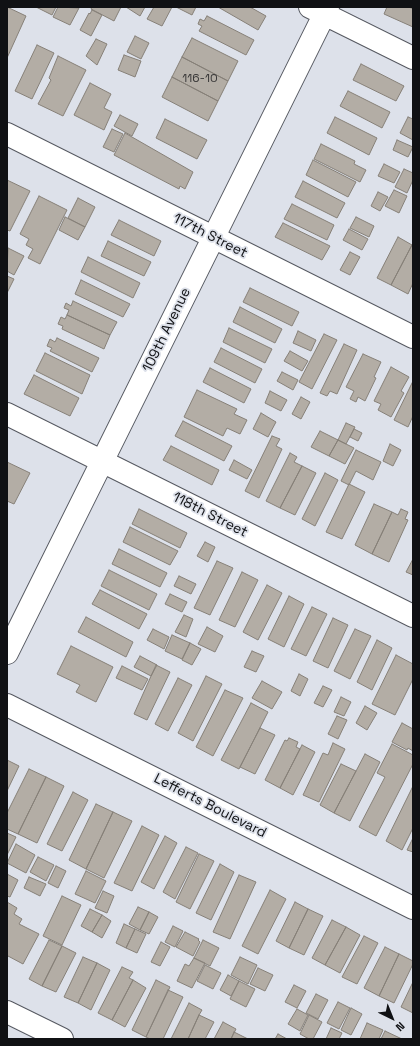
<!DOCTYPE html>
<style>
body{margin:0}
#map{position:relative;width:420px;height:1046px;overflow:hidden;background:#dde1ea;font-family:"Space Grotesk",sans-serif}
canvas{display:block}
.frame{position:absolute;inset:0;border:8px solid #101114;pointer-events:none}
.north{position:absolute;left:372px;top:998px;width:40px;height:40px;-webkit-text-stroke:3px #dde1ea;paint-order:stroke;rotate:137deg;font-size:11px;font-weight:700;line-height:16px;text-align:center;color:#101114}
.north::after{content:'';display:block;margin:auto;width:14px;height:18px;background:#101114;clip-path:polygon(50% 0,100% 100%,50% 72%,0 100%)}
</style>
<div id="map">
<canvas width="420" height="1046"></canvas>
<div class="frame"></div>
<div class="north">N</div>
</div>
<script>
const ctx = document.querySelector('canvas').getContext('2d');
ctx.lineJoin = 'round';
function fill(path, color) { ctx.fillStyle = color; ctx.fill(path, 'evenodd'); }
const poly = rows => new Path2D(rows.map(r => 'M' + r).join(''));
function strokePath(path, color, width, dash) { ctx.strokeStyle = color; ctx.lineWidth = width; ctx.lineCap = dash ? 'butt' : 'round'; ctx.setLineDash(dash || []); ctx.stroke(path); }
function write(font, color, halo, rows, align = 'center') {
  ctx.font = font + ' "Space Grotesk",sans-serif'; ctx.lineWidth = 3.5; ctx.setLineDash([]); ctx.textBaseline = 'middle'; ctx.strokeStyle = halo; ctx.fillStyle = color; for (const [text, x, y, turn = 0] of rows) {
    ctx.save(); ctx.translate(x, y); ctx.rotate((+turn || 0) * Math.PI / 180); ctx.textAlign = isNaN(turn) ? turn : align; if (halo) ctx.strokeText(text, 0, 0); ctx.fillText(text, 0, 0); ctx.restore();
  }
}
const building = poly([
 [7,7,26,16,7,58,7,7],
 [36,7,56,7,52,15,36,7],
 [58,7,79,8,70,25,53,17,58,7],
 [92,7,121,7,114,21,91,9,92,7],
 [126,7,145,7,140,16,126,7],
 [154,7,172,7,162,26,147,19,154,7],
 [176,7,196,7,192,15,176,7],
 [218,7,250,7,266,16,258,30,218,7],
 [387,7,409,7,413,9,413,27,384,14,387,7],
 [92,10,102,15,91,36,80,30,89,13,90,14,92,10],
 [207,16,254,40,246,55,199,31,202,26,198,24,200,19,204,21,207,16],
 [135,36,149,43,141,59,127,52,135,36],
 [192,38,238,61,228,81,182,57,192,38],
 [96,39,107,44,97,65,86,56,96,39],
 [37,45,54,53,32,99,15,91,37,45],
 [124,55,141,61,135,77,118,70,124,55],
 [58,56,86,70,63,116,38,104,51,80,49,78,58,56],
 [182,57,228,81,218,101,172,77,182,57],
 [361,64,404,86,396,101,353,80,361,64],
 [172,77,218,101,208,121,162,97,172,77],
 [90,83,111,94,104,108,112,112,104,130,74,115,90,83],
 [348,91,390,112,382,128,340,106,348,91],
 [120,115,138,124,132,136,114,126,120,115],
 [335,117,377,138,369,155,327,133,335,117],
 [408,117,413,119,413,140,400,133,408,117],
 [165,119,207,140,197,159,156,138,165,119],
 [112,129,123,134,114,152,103,147,112,129],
 [125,133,193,172,185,189,180,186,179,189,114,155,125,133],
 [397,140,413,147,408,157,393,150,397,140],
 [321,144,355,161,354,164,366,170,360,182,314,159,321,144],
 [313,160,356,182,348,197,306,175,313,160],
 [384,164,400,172,394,183,378,176,384,164],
 [404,169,413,173,413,180,407,193,395,187,404,169],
 [7,180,30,191,10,231,7,230,7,180],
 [303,181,345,203,337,218,295,197,303,181],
 [394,190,407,196,399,213,385,206,394,190],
 [378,192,388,197,380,211,371,206,378,192],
 [39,196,67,210,40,264,28,258,33,249,26,245,29,239,20,234,39,196],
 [78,198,95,207,85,227,68,218,78,198],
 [292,204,334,225,327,240,284,219,292,204],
 [65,217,85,227,78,240,59,230,65,217],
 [356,217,374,226,369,237,350,228,356,217],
 [119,220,161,241,154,256,111,235,119,220],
 [283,223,330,246,322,260,275,237,283,223],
 [349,229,368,239,362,250,343,240,349,229],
 [398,237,412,245,391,285,377,278,398,237],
 [108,241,151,262,144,276,101,256,108,241],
 [413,243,413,283,408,294,391,285,413,243],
 [8,248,24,256,14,275,7,271,8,248],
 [350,252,360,257,350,275,340,270,350,252],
 [88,257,140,283,133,298,81,272,88,257],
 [7,276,14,279,7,293,7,276],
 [81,280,130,304,123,317,75,294,81,280],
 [250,288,299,312,292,326,243,302,250,288],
 [73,301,117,322,110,335,67,315,69,310,64,308,66,303,71,306,73,301],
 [240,307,282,329,275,343,233,322,240,307],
 [67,315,110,335,104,349,62,329,63,326,58,324,61,317,65,319,67,315],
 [229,328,272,349,265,363,223,342,229,328],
 [298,331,316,340,311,351,293,343,298,331],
 [324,334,337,340,312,389,299,382,324,334],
 [57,338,99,358,92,372,50,351,52,348,47,346,50,339,55,342,57,338],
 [344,344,357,350,337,394,330,391,327,396,320,393,344,344],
 [221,348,262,369,255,383,214,362,221,348],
 [290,351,308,361,302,371,284,361,290,351],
 [45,353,90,375,82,394,36,371,45,353],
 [363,354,381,362,374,377,376,378,365,401,358,397,356,402,350,399,354,391,346,387,363,354],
 [391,367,409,377,401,391,404,393,391,417,378,410,381,404,374,401,391,367],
 [210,368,251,389,244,403,203,382,210,368],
 [282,372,298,380,293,390,277,381,282,372],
 [34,375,79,398,70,416,24,394,34,375],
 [413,381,413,416,408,427,394,420,413,381],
 [197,390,237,409,234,414,247,420,240,434,227,428,223,436,184,417,197,390],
 [270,391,287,400,281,411,265,403,270,391],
 [301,397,310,402,301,419,292,414,301,397],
 [261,413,276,422,268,437,253,429,261,413],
 [183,421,232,446,224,461,175,436,183,421],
 [346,423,355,427,346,444,338,440,346,423],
 [354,429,362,433,358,441,350,437,354,429],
 [320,431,338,440,329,456,311,447,320,431],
 [272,436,280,439,276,446,282,449,259,498,245,491,272,436],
 [338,440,354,448,345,464,329,456,338,440],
 [390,444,401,450,393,466,383,461,390,444],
 [171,446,219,470,212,485,163,460,171,446],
 [356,450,381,462,373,480,356,471,349,485,341,481,356,450],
 [290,453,297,457,294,462,302,466,280,508,266,501,290,453],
 [234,460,252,470,247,479,229,470,234,460],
 [7,462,30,473,14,504,7,501,7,462],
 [302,466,316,473,295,515,280,508,302,466],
 [325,473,338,480,315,526,302,519,325,473],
 [349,484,365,492,342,539,326,532,349,484],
 [374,504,392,512,372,554,355,545,374,504],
 [139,509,187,533,180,548,132,524,139,509],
 [401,509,408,512,405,519,408,520,389,562,372,554,392,512,398,515,401,509],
 [130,527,178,551,170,565,123,542,130,527],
 [205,542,215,547,208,562,197,556,205,542],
 [119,549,167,573,160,587,112,564,119,549],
 [413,559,413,575,406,572,413,559],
 [217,561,233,568,210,615,194,608,217,561],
 [109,570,157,594,149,610,101,586,109,570],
 [242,572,258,580,235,627,219,620,242,572],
 [179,576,196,584,191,594,174,586,179,576],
 [267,585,282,593,258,640,243,632,267,585],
 [100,590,147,614,139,629,92,604,100,590],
 [170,594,187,602,182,612,165,604,170,594],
 [289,596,304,604,284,647,268,639,289,596],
 [312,607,327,614,306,656,291,649,312,607],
 [184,615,193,619,186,637,175,632,184,615],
 [86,617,133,642,126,657,78,632,86,617],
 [333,618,348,625,328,668,313,661,333,618],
 [207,627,223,636,215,652,198,644,207,627],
 [153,629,169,637,164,649,147,640,153,629],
 [355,629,371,636,350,679,334,671,355,629],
 [172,635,190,643,182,659,165,651,172,635],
 [377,640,392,648,372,690,357,682,377,640],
 [190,643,201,649,192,665,182,660,190,643],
 [71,646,113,667,96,702,76,692,80,685,57,674,71,646],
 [252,651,264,656,256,672,244,667,252,651],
 [396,655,413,664,413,679,395,715,372,704,396,655],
 [140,656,157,665,151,676,134,667,140,656],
 [156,665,170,672,147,720,134,714,156,665],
 [122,666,148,679,142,690,116,678,122,666],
 [299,674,308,679,300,696,291,691,299,674],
 [206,676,222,684,193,741,178,733,206,676],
 [178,678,192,685,168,731,155,724,178,678],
 [262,681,282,692,272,709,252,698,262,681],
 [323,686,332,690,323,707,314,703,323,686],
 [225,690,243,698,213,756,196,747,225,690],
 [341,697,351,702,344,716,334,712,341,697],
 [251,703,268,712,239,769,221,760,251,703],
 [365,706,377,713,367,730,356,723,365,706],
 [337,716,347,720,338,739,328,734,337,716],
 [402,723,413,729,413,751,408,748,407,750,392,742,402,723],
 [260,728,275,735,255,774,240,767,260,728],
 [289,738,298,742,296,747,300,749,280,788,265,780,285,740,287,741,289,738],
 [333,743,345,749,319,802,303,795,323,753,328,755,333,743],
 [392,744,413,755,413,764,376,836,359,827,385,777,377,773,392,744],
 [302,745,315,752,293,795,280,788,302,745],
 [365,754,380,762,350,821,334,813,365,754],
 [7,760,19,766,7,791,7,760],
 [341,764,356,771,334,813,320,805,341,764],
 [29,769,46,777,18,834,7,829,7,813,29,769],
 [46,777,64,786,37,843,18,834,46,777],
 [413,786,413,828,402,850,386,841,413,786],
 [73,792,88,800,62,851,47,844,73,792],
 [96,804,113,812,86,869,69,860,96,804],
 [113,812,132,821,104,878,86,869,113,812],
 [142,826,159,835,132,891,114,883,142,826],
 [7,833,16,837,7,855,7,833],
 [165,836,177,843,154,889,141,882,165,836],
 [413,838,413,852,407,850,413,838],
 [16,844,35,855,26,873,7,863,16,844],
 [186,847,198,853,175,899,163,892,186,847],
 [199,854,214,861,190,909,176,902,199,854],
 [38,857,54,865,46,881,30,872,38,857],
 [220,864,234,872,211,920,196,913,220,864],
 [56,866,66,871,58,888,48,883,56,866],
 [86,871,106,881,95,903,75,894,86,871],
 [7,874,18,880,10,897,7,896,7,874],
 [239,875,256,882,230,939,213,932,239,875],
 [29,877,46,884,40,896,24,888,29,877],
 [270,890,286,899,258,954,242,946,270,890],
 [103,891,114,896,107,913,95,908,103,891],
 [62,896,81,905,62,945,43,936,62,896],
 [7,902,17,908,14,914,22,919,19,924,39,934,23,964,8,956,7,958,7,902],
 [295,902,308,909,289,948,276,941,295,902],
 [138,907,149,912,140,930,129,924,138,907],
 [90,909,102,915,92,932,81,926,90,909],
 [308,909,323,916,304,955,289,948,308,909],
 [149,912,158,917,149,934,140,930,149,912],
 [102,915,111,921,102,938,92,932,102,915],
 [332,920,346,927,325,965,312,958,332,920],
 [124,924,135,929,126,948,116,943,124,924],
 [173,926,183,931,175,947,165,942,173,926],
 [346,927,360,935,340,973,325,965,346,927],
 [135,929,146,934,137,953,126,948,135,929],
 [185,932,199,939,198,940,200,942,193,956,176,947,185,932],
 [364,936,378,943,357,984,342,977,364,936],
 [49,940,62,946,42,986,29,979,49,940],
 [203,940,219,948,210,966,194,958,203,940],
 [161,942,170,947,160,966,151,962,161,942],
 [62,946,76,953,56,992,42,986,62,946],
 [385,947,399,954,379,996,364,988,385,947],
 [399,954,413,961,413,964,394,1003,379,996,399,954],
 [83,957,97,963,78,1003,64,997,83,957],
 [240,957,257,965,248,984,231,975,240,957],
 [194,958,205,963,192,988,177,981,185,964,189,966,194,958],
 [97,963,110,970,91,1010,78,1003,97,963],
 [205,965,221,973,213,989,197,981,205,965],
 [122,967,133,972,129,978,133,980,112,1020,98,1013,122,967],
 [258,968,273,975,265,991,250,984,258,968],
 [228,975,239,981,231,996,220,990,228,975],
 [133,980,146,988,125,1027,112,1020,133,980],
 [156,980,170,987,146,1037,132,1030,156,980],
 [239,981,255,989,246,1007,230,999,239,981],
 [413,982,413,1013,401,1007,413,982],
 [294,985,306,991,297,1008,285,1002,294,985],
 [168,990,183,997,163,1039,150,1039,146,1037,168,990],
 [316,994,328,1000,318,1019,306,1013,316,994],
 [338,1002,350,1008,339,1029,327,1023,338,1002],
 [189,1003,202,1010,199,1015,188,1039,171,1039,189,1003],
 [351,1008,362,1014,351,1035,341,1030,351,1008],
 [297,1009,308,1015,300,1031,288,1024,297,1009],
 [199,1015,214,1022,205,1039,188,1039,199,1015],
 [309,1015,322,1022,313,1039,309,1039,300,1034,309,1015],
 [223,1022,236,1029,231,1039,214,1039,223,1022],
 [367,1023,383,1030,379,1039,360,1039,367,1023],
 [331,1028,342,1033,339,1039,326,1039,331,1028],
 [385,1031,402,1039,381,1039,385,1031],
 [234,1032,248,1039,231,1039,234,1032],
 [278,1034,287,1039,275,1039,278,1034]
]);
const minor = poly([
 [310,7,413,58],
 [7,134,413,337],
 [7,414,413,616],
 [7,653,328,7],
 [7,705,413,908],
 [7,1012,62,1039]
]);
const numberNames = [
 ["116-10",200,79]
];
const streetNames = [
 ["117th Street",210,236,27],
 ["109th Avenue",167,330,-64],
 ["118th Street",210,515,27],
 ["Lefferts Boulevard",210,806,27]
];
fill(building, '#b3ada5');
strokePath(building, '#868078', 1);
strokePath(minor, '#565961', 24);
strokePath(minor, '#fff', 22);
write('12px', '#393838', null, numberNames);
write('14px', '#101114', '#dde1ea', streetNames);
</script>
